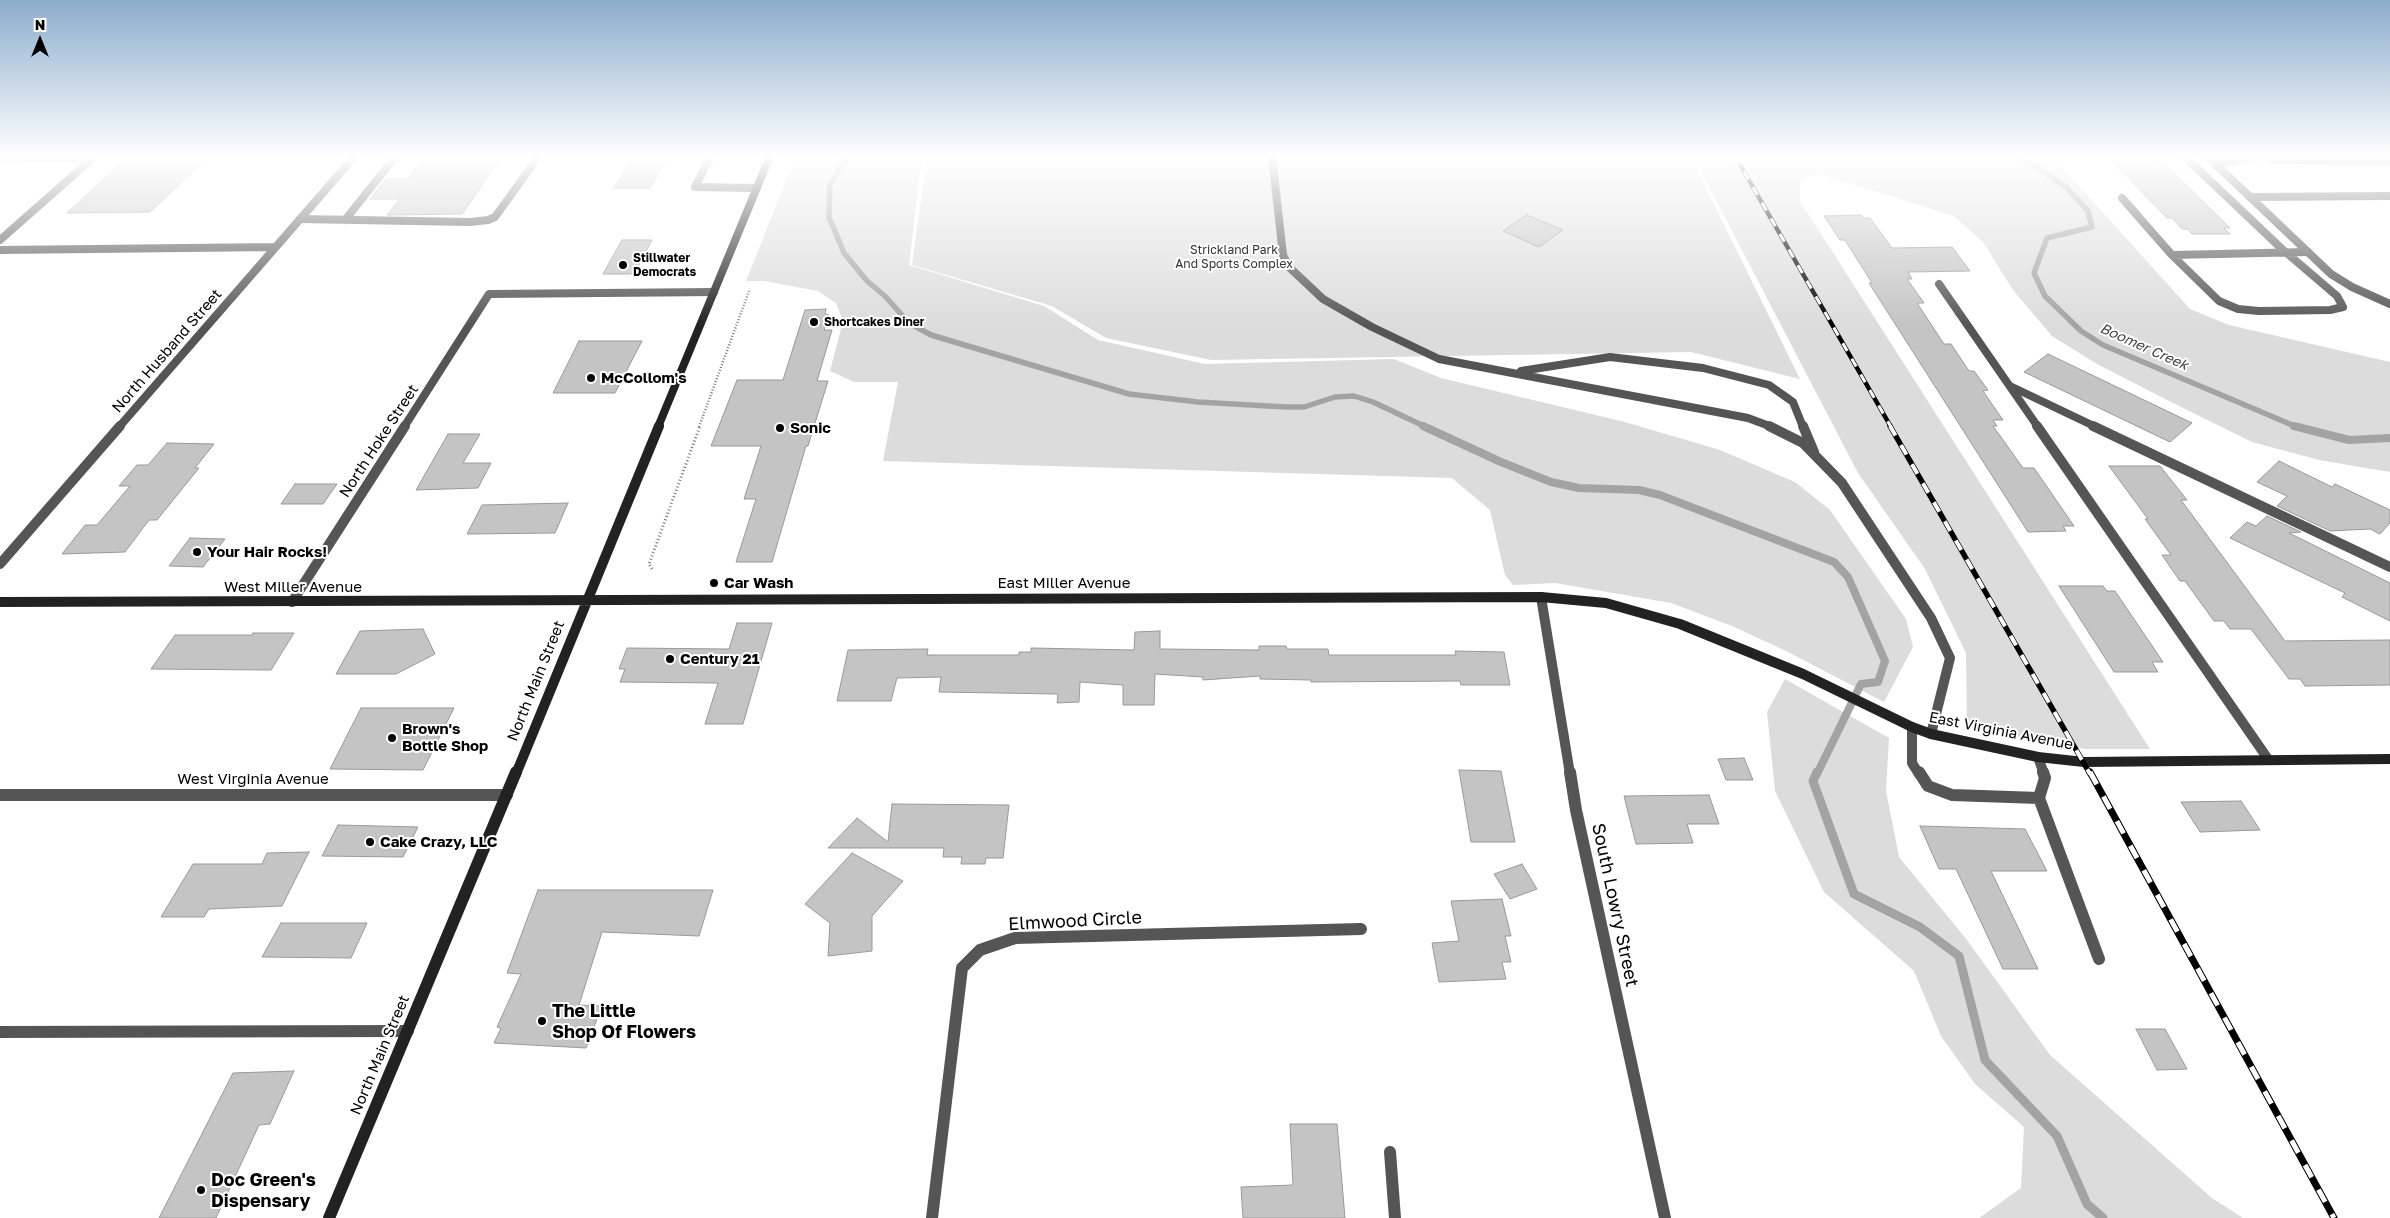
<!DOCTYPE html>
<style>
body{margin:0}
#map{position:relative;width:2390px;height:1218px;overflow:hidden;background:#fff;font-family:"Golos Text",sans-serif}
canvas{display:block}
.north{position:absolute;left:15px;top:15px;width:50px;height:50px;-webkit-text-stroke:4px #fff;paint-order:stroke;rotate:0deg;font-size:14px;font-weight:700;line-height:20px;text-align:center;color:#000}
.north::after{content:'';display:block;margin:auto;width:18px;height:22px;background:#000;clip-path:polygon(50% 0,100% 100%,50% 72%,0 100%)}
</style>
<div id="map">
<canvas width="2390" height="1218"></canvas>
<div class="north">N</div>
</div>
<script>
const ctx = document.querySelector('canvas').getContext('2d');
ctx.lineJoin = 'round';
function fill(path, color) { ctx.fillStyle = color; ctx.fill(path, 'evenodd'); }
const poly = rows => new Path2D(rows.map(r => 'M' + r).join(''));
function strokePath(path, color, width, dash) { ctx.strokeStyle = color; ctx.lineWidth = width; ctx.lineCap = dash ? 'butt' : 'round'; ctx.setLineDash(dash || []); ctx.stroke(path); }
function write(font, color, halo, rows, align = 'center') {
  ctx.font = font + ' "Golos Text",sans-serif'; ctx.lineWidth = 4; ctx.setLineDash([]); ctx.textBaseline = 'middle'; ctx.strokeStyle = halo; ctx.fillStyle = color; for (const [text, x, y, turn = 0] of rows) {
    ctx.save(); ctx.translate(x, y); ctx.rotate((+turn || 0) * Math.PI / 180); ctx.textAlign = isNaN(turn) ? turn : align; if (halo) ctx.strokeText(text, 0, 0); ctx.fillText(text, 0, 0); ctx.restore();
  }
}
const green = poly([
 [796,156,922,156,909,265,1044,306,1098,340,1205,364,1394,359,1441,378,1625,422,1720,450,1795,482,1830,510,1906,619,1913,647,1884,702,1786,651,1732,626,1671,603,1555,583,1513,585,1505,575,1490,510,1452,478,883,461,898,382,854,382,830,371,843,321,836,303,818,291,764,281,746,281],
 [927,156,1690,156,1800,379,1691,352,1211,360,1106,338,1052,306,912,265],
 [1693,156,2052,156,2190,309,2229,325,2390,362,2390,472,2319,460,2252,442,2171,402,2097,364,2052,336,2013,290,1983,242,1954,216,1820,174,1806,177,1800,184,1800,201,2150,749,2086,749,1967,727,1966,653,1925,569,1858,473],
 [1785,679,1889,738,1886,791,1899,857,1967,940,2050,1055,2212,1198,2243,1218,1979,1218,2021,1188,2024,1127,1975,1084,1941,1036,1914,971,1824,892,1775,791,1767,712]
]);
const streamFar2 = poly([
 [848,156,830,184,829,217,844,253,867,281,885,296,909,323,931,335,1129,394,1198,402,1286,407,1304,407,1335,397,1354,396,1373,402,1426,427],
 [2019,156,2066,187,2088,211,2092,227,2047,238,2034,273,2045,296,2081,331,2103,345,2297,427]
]);
const streamFar1 = poly([
 [1423,426,1501,462,1551,482,1579,488,1639,490,1660,495,1834,562,1848,577,1885,661,1878,682,1861,684,1817,774],
 [2294,426,2349,440,2390,438]
]);
const stream = poly([
 [1817,772,1813,781,1854,894,1920,927,1959,956,1985,1060,2057,1136,2087,1204,2103,1218]
]);
const building = poly([
 [129,156,209,156,150,212,67,213,129,156],
 [425,156,502,156,462,214,387,215,400,199,370,199,386,179,408,178,425,156],
 [633,156,668,156,650,188,614,188,633,156],
 [2107,156,2153,156,2157,160,2161,160,2230,228,2224,228,2230,234,2192,234,2188,229,2182,229,2172,218,2167,218,2107,156],
 [1527,215,1563,230,1539,247,1503,231,1527,215],
 [1861,215,1863,218,1870,218,1892,248,1952,247,1970,271,1908,272,1912,279,1907,279,1924,303,1917,303,1944,344,1951,344,1969,371,1974,371,1988,390,1983,391,2003,420,1993,420,1997,426,1993,426,2023,468,2034,468,2074,526,2063,526,2066,531,2028,532,1869,283,1872,283,1845,240,1840,240,1824,216,1861,215],
 [622,240,652,240,634,274,603,274,622,240],
 [826,309,825,314,829,315,824,330,832,330,817,381,828,381,808,446,806,446,772,562,736,562,756,499,744,499,761,446,711,446,737,380,783,380,805,310,826,309],
 [579,341,642,341,615,393,553,393,579,341],
 [2048,354,2192,423,2170,442,2024,372,2048,354],
 [448,434,480,434,463,463,491,463,478,488,416,490,448,434],
 [167,443,214,444,195,468,199,468,157,520,149,520,125,552,62,554,85,525,97,525,130,486,119,486,137,465,148,465,167,443],
 [2279,461,2332,487,2335,484,2390,510,2390,523,2380,534,2370,529,2330,531,2277,506,2287,496,2257,482,2279,461],
 [2109,466,2160,466,2187,500,2181,500,2285,641,2390,640,2390,685,2305,686,2300,679,2289,679,2251,629,2230,629,2224,621,2214,621,2185,581,2180,581,2162,555,2171,555,2145,519,2148,519,2109,466],
 [295,484,337,484,323,504,281,504,295,484],
 [568,503,555,533,467,534,482,505,568,503],
 [2267,516,2301,532,2289,533,2390,583,2390,621,2342,597,2345,593,2230,538,2247,522,2256,526,2267,516],
 [190,538,225,539,203,567,169,566,190,538],
 [2059,586,2103,586,2107,591,2115,591,2163,662,2152,662,2158,672,2114,672,2059,586],
 [737,623,772,623,743,724,705,724,718,683,620,682,625,669,619,669,627,648,729,649,737,623],
 [423,629,435,654,396,674,336,674,360,631,423,629],
 [1160,631,1160,649,1259,650,1259,646,1286,646,1287,649,1328,649,1329,655,1456,655,1455,651,1504,652,1510,685,1461,685,1460,681,1311,682,1311,680,1260,679,1260,676,1203,680,1203,677,1155,674,1154,705,1123,705,1123,685,1080,682,1079,702,1057,703,1058,694,939,692,941,677,897,678,891,701,837,701,848,650,928,649,927,655,1019,655,1019,652,1031,652,1031,648,1134,650,1135,632,1160,631],
 [253,633,294,633,271,670,151,669,175,635,252,635,253,633],
 [361,708,454,708,423,770,330,769,361,708],
 [1744,758,1753,780,1726,780,1718,759,1744,758],
 [1459,770,1501,771,1515,842,1471,842,1459,770],
 [1709,795,1719,824,1687,824,1693,843,1636,844,1624,796,1709,795],
 [2241,801,2260,830,2200,832,2181,802,2241,801],
 [892,804,1009,805,1003,858,986,858,985,864,961,864,962,857,943,857,944,848,828,848,857,818,888,842,892,804],
 [338,825,418,827,403,857,322,856,338,825],
 [1920,826,2025,829,2047,871,1991,871,2038,969,2003,969,1956,869,1939,869,1920,826],
 [309,852,282,906,209,909,204,917,161,917,193,864,262,864,267,853,309,852],
 [852,853,903,881,872,916,872,951,828,956,830,923,805,904,852,853],
 [1522,864,1537,889,1510,899,1494,874,1522,864],
 [538,890,713,890,699,936,602,932,579,1005,602,1006,586,1048,494,1043,501,1028,497,1027,521,974,507,973,538,890],
 [1502,899,1511,936,1505,936,1511,962,1502,962,1506,979,1439,982,1432,943,1459,941,1451,901,1502,899],
 [281,923,367,923,351,958,262,957,281,923],
 [2136,1029,2165,1029,2187,1069,2157,1070,2136,1029],
 [294,1071,270,1124,259,1125,216,1218,159,1218,233,1073,294,1071],
 [1290,1124,1337,1124,1345,1218,1243,1218,1241,1187,1293,1185,1290,1124]
]);
const pathFar1 = poly([
 [699,427,749,291]
]);
const path = poly([
 [652,569,649,564,700,426]
]);
const laneFar2 = poly([
 [711,156,695,187,757,188],
 [1272,156,1283,255,1289,267,1323,299,1372,327,1439,359,1748,418,1772,427],
 [2258,156,2278,160,2390,161],
 [0,157,93,158],
 [2216,164,2259,156],
 [2250,197,2390,196],
 [2122,198,2172,255,2308,252],
 [300,219,470,222,488,220,495,217,539,156],
 [345,220,396,156],
 [2172,255,2219,301,2238,309,2259,311,2330,310,2343,307,2337,296,2282,249,2184,156],
 [1939,284,2038,427],
 [1521,371,1610,357,1703,368,1769,385,1793,402,1803,427],
 [2010,386,2096,427]
]);
const laneFar1 = poly([
 [1769,426,1803,443,1842,483,1931,618,1950,658,1931,734],
 [1803,426,1814,452],
 [2037,426,2268,759],
 [2093,426,2390,567],
 [1912,727,1912,763,1919,774],
 [2038,757,2044,774]
]);
const lane = poly([
 [1919,772,1928,786,1952,795,2039,798],
 [2043,772,2045,778,2039,798,2099,959],
 [0,1032,408,1031]
]);
const streetFar2 = poly([
 [2207,156,2331,274,2352,287,2390,304],
 [0,240,95,156],
 [0,250,275,247],
 [119,427,355,156],
 [404,427,489,294,714,292]
]);
const streetFar1 = poly([
 [0,564,120,426],
 [1541,597,1570,774],
 [292,602,405,426]
]);
const street = poly([
 [1570,772,1576,810,1665,1218],
 [0,795,507,795],
 [1390,1152,1395,1218],
 [932,1218,962,968,980,950,1015,938,1361,929]
]);
const secondaryFar2 = poly([
 [658,427,770,156]
]);
const secondaryFar1 = poly([
 [0,602,1541,597,1606,603,1680,624,1803,674,1912,727,1931,734,2038,757,2084,762,2390,759],
 [516,774,659,426]
]);
const secondary = poly([
 [329,1218,516,772]
]);
const railFar2 = poly([
 [1735,156,1891,427]
]);
const railFar1 = poly([
 [1890,426,2090,774]
]);
const rail = poly([
 [2090,772,2334,1218]
]);
const markers = [
 [623,265,5,"#000"],
 [814,322,5,"#000"],
 [591,378,5,"#000"],
 [780,428,5,"#000"],
 [197,552,5,"#000"],
 [714,583,5,"#000"],
 [670,659,5,"#000"],
 [392,738,5,"#000"],
 [370,842,5,"#000"],
 [542,1021,5,"#000"],
 [201,1190,5,"#000"]
];
const farParknames = [
 ["Strickland Park",1234,250],
 ["And Sports Complex",1234,264]
];
const farPoinames = [
 ["Stillwater",633,258],
 ["Democrats",633,272],
 ["Shortcakes Diner",824,322]
];
const farWaternames = [
 ["Boomer Creek",2144,347,24]
];
const streetNames = [
 ["North Husband Street",167,351,-49],
 ["North Hoke Street",379,441,-57],
 ["East Miller Avenue",1064,583],
 ["West Miller Avenue",293,587],
 ["North Main Street",536,681,-68],
 ["East Virginia Avenue",2001,731,11],
 ["West Virginia Avenue",253,779],
 ["North Main Street",380,1055,-67]
];
const poiNames = [
 ["McCollom's",601,378],
 ["Sonic",790,428],
 ["Your Hair Rocks!",207,552],
 ["Car Wash",724,583],
 ["Century 21",680,659],
 ["Brown's",402,729],
 ["Bottle Shop",402,746],
 ["Cake Crazy, LLC",380,842]
];
const nearStreetnames = [
 ["South Lowry Street",1615,905,78],
 ["Elmwood Circle",1075,921,-3]
];
const nearPoinames = [
 ["The Little",552,1011],
 ["Shop Of Flowers",552,1032],
 ["Doc Green's",211,1180],
 ["Dispensary",211,1201]
];
fill(green, '#dcdcdc');
strokePath(streamFar2, '#a3a3a3', 5.5);
strokePath(streamFar1, '#a3a3a3', 8);
strokePath(stream, '#a3a3a3', 9);
fill(building, '#c4c4c4');
strokePath(building, '#999', 1);
strokePath(pathFar1, '#777', 2.5, [1, 2]);
strokePath(path, '#777', 3, [1, 2.5]);
strokePath(laneFar2, '#555', 8);
strokePath(laneFar1, '#555', 10);
strokePath(lane, '#555', 12);
strokePath(streetFar2, '#555', 8);
strokePath(streetFar1, '#555', 10);
strokePath(street, '#555', 12);
strokePath(secondaryFar2, '#222', 8);
strokePath(secondaryFar1, '#222', 10);
strokePath(secondary, '#222', 12);
strokePath(railFar2, '#000', 4.5);
strokePath(railFar1, '#000', 5.5);
strokePath(rail, '#000', 7);
strokePath(railFar2, '#fff', 3, [9]);
strokePath(railFar1, '#fff', 4, [11]);
strokePath(rail, '#fff', 5, [14]);
const sky = ctx.createLinearGradient(0, 0, 0, 326);
sky.addColorStop(0, '#8cadcc');
sky.addColorStop(0.48, '#fff');
sky.addColorStop(1, '#ffffff00');
ctx.fillStyle = sky;
ctx.fillRect(0, 0, 2390, 326);
for (const [x, y, r, color] of markers) { const dot = new Path2D(); dot.arc(x, y, r, 0, 2 * Math.PI); ctx.fillStyle = color; ctx.fill(dot); strokePath(dot, '#fff', 2); }
write('12px', '#333', '#fff', farParknames);
write('bold 12px', '#000', '#fff', farPoinames, 'left');
write('italic 14px', '#444', '#fff', farWaternames);
write('15px', '#000', '#fff', streetNames);
write('bold 15px', '#000', '#fff', poiNames, 'left');
write('18px', '#000', '#fff', nearStreetnames);
write('bold 18px', '#000', '#fff', nearPoinames, 'left');
</script>
